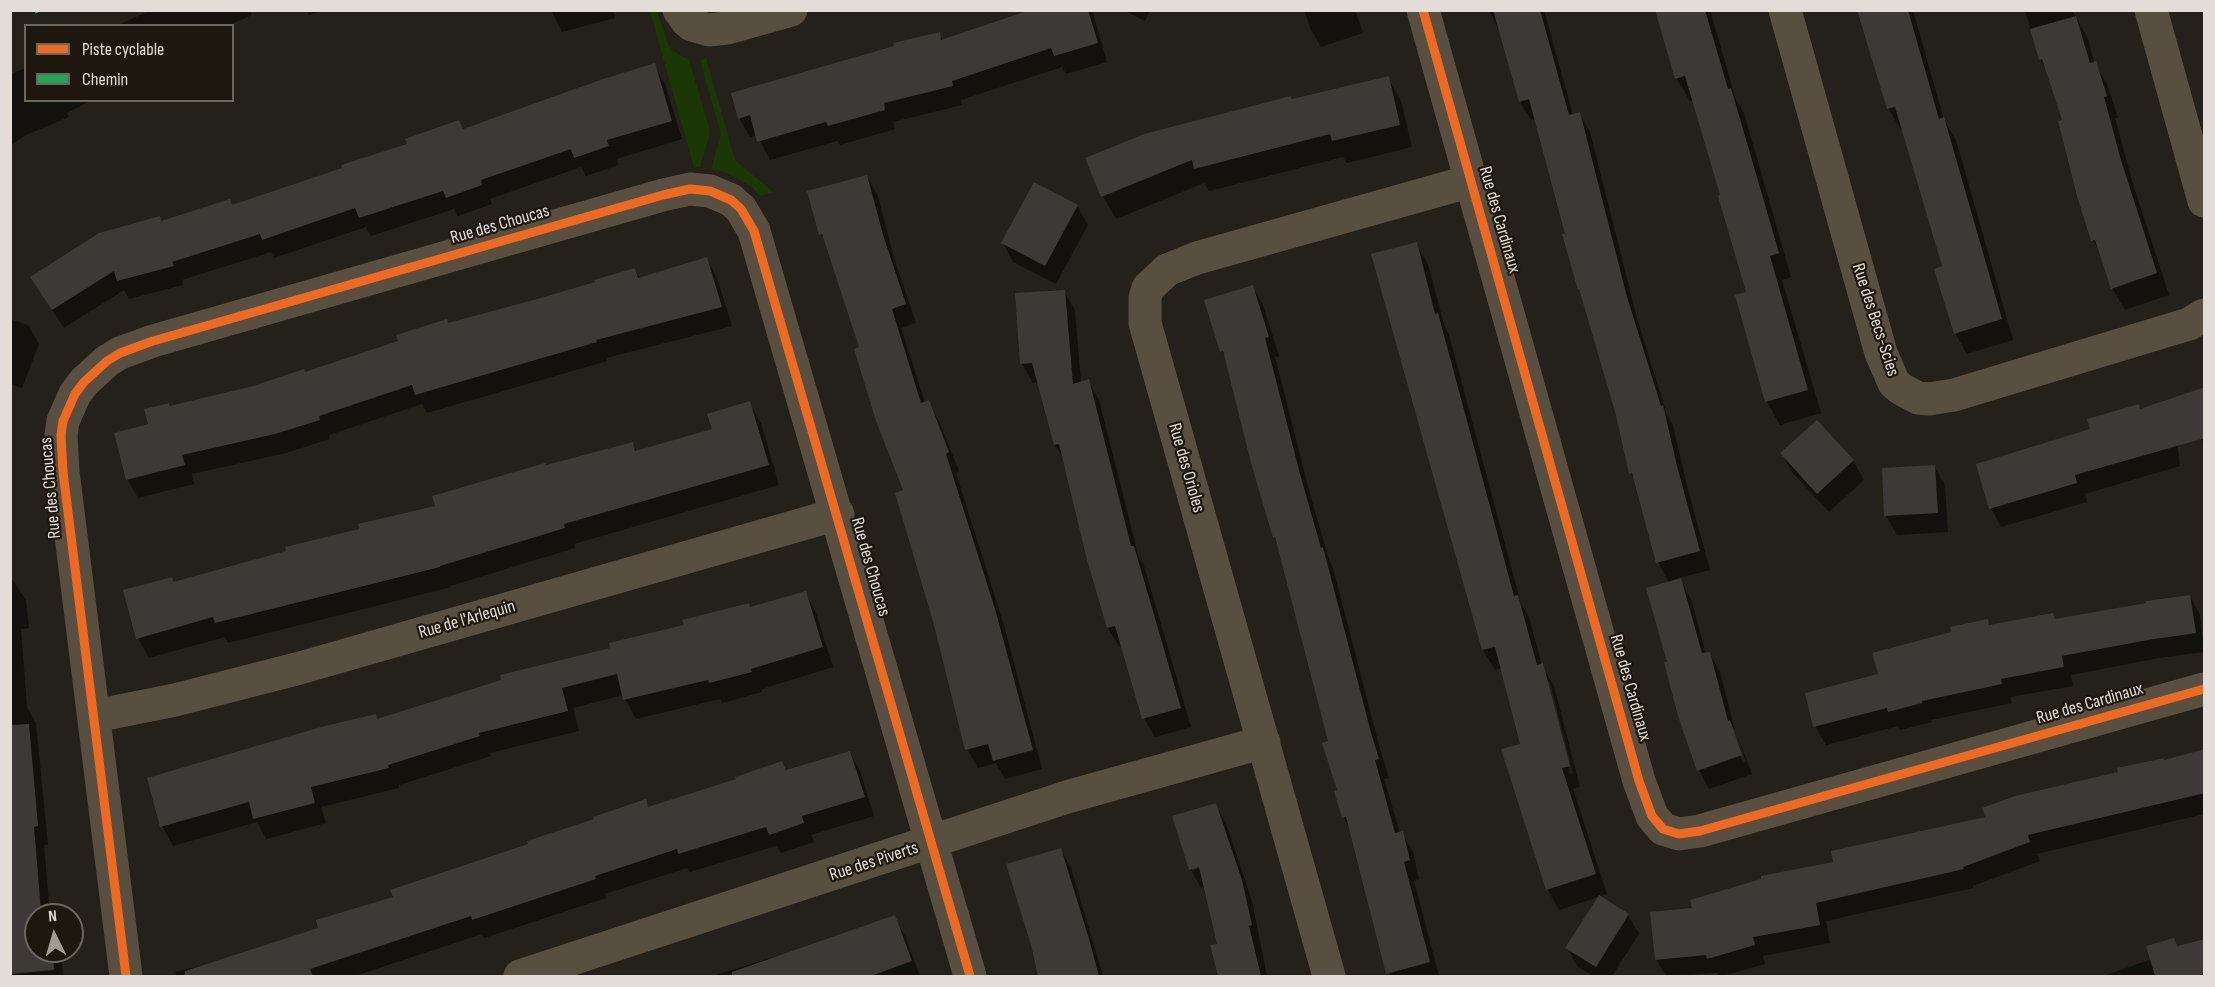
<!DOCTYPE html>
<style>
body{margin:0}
#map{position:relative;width:2215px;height:987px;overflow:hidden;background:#24201a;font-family:"Sofia Sans Condensed",sans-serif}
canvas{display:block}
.frame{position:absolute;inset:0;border:12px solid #e2ded7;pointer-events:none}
.legend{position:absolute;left:24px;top:24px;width:210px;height:78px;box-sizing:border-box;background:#1e170e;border:2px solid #6c675e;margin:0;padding:8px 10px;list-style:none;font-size:18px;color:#e2ded7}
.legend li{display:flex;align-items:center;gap:12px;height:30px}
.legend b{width:30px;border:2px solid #6c675e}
.north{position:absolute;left:24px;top:903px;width:60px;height:60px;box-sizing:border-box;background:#1e170e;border:2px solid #6c675e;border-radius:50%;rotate:355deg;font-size:16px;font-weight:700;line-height:24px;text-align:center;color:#e2ded7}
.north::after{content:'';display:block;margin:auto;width:21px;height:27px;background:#a09c95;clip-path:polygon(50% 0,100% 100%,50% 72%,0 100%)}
</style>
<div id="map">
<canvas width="2215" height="987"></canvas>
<div class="frame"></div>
<ul class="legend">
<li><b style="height:8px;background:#ed6a23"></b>Piste cyclable</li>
<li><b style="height:8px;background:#20a55d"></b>Chemin</li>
</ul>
<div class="north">N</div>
</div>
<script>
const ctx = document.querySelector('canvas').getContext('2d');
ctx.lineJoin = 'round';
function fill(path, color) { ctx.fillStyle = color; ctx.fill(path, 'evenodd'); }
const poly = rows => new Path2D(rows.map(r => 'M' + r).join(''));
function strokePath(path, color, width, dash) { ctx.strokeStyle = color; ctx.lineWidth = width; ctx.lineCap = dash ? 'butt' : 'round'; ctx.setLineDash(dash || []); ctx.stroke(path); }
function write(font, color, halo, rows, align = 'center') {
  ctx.font = font + ' "Sofia Sans Condensed",sans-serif'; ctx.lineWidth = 4.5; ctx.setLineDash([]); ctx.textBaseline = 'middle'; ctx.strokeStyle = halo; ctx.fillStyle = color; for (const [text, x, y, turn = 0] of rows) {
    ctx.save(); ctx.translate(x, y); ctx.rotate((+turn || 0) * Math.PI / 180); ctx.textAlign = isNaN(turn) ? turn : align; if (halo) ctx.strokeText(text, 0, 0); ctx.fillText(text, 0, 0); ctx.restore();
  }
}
const green = poly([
 [650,11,657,11,668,44,673,51,689,60,709,127,709,137,700,167,694,168],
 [706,58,735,160,773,192,760,196,752,187,727,173,711,169,721,134,700,60]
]);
const shadow = poly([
 [151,10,250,10,252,15,227,26,116,26],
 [306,10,327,10,309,15],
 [551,10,613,10,615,18,562,32],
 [1035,10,1092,10,1107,62,1066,74,1062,67,961,100,962,105,893,122,895,129,840,145,837,141,770,160,757,135,750,137,739,118,939,34,943,41],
 [1123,10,1150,10,1145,21],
 [1304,10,1355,10,1363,33,1321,47,1310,28],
 [1489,10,1544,10,1573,115,1579,113,1590,132,1637,318,1667,415,1673,425,1687,486,1710,570,1679,578,1691,599,1706,654,1709,653,1720,672,1735,730,1730,725,1743,763,1746,762,1737,735,1752,774,1709,789,1699,770,1669,663,1669,583,1658,562,1635,480,1631,473,1618,414,1579,289,1564,235,1567,235,1536,119,1531,120,1520,102,1501,35],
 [1657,10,1710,10,1736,100,1744,113,1791,277,1782,280,1821,413,1780,425,1767,402,1737,296,1748,293,1722,196,1693,100,1690,101,1676,78],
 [1857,10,1913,10,1944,120,1956,140,2013,340,1967,354,1955,333,1944,267,1903,129,1901,130,1888,108],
 [2025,10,2072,10,2088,39,2094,62,2107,84,2118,118,2115,118,2133,184,2169,295,2125,310,2112,288,2102,256,2093,240,2064,121,2049,75,2040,59],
 [654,65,665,84,682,139,617,159,619,165,586,176,581,167,490,199,492,204,458,216,454,209,371,236,366,227,274,258,271,252,182,280,183,285,129,299,124,290,64,328,43,296,162,223,232,207],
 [26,68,26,100,92,100,67,113,69,117,26,135,10,146,10,74],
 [1388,78,1401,101,1412,147,1347,163,1343,157,1209,191,1204,183,1116,219,1103,196,1292,101],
 [867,177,878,196,894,258,916,323,901,328,925,403,928,402,939,421,959,471,956,473,1005,629,1042,769,1005,779,996,763,978,768,967,749,905,491,828,247,821,234],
 [1077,206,1088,225,1056,284,1013,262,1003,243],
 [1416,244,1428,264,1444,325,1449,335,1521,604,1529,617,1542,666,1554,686,1580,787,1573,789,1607,894,1559,910,1548,890,1522,745,1502,668,1495,670,1483,650,1373,255],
 [1545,679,1550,683,1573,773,1570,774],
 [707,259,717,278,732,326,606,358,607,361,427,413,422,404,329,435,330,439,286,453,192,474,194,484,138,498,127,479,150,425,448,325,537,300,635,270,640,279],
 [1252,286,1263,305,1279,356,1275,357,1310,494,1329,560,1333,568,1380,749,1389,778,1384,779,1400,833,1402,833,1413,852,1419,879,1414,881,1439,976,1390,976,1350,830,1344,818,1336,792,1339,791,1330,742,1279,545,1274,537,1226,359,1222,352,1206,301],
 [1064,291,1075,310,1081,383,1088,381,1099,400,1139,558,1144,566,1191,727,1155,737,1144,718,1123,646,1119,647,1108,628,1088,559,1065,461,1055,445,1039,382,1033,383,1022,364,1017,295],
 [10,319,28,325,39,344,22,388,10,384],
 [2204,388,2204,445,2201,436,2177,441,2180,466,2085,494,2087,502,2001,527,1991,508,2092,430,2140,410],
 [749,403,761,423,779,485,574,544,575,548,450,586,451,587,228,643,225,637,149,658,138,638,171,578,174,583,361,530,437,507,546,467,632,444,637,452,713,430],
 [1816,422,1853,461,1864,480,1829,512,1792,472,1781,453],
 [1934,466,1945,485,1948,532,1897,535,1886,516],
 [10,576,26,600,29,628,21,629,27,707,36,723,48,845,44,845,50,915,36,915,36,951,61,951,63,976,10,976],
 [805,592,816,613,833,667,762,689,762,692,722,703,720,699,636,719,623,695,573,708,579,731,490,753,491,756,399,785,399,788,321,807,326,823,266,839,257,822,173,846,162,826,378,720],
 [2190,596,2200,615,2204,652,2159,658,2071,675,2073,686,2010,697,2012,703,1931,720,1932,722,1900,730,1898,726,1826,745,1815,726,1880,675,1953,633,1987,621,1990,626,2053,615,2056,621],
 [2204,750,2204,814,2037,854,2040,861,1973,886,1973,888,1826,921,1830,943,1763,956,1765,964,1722,976,1719,976,1717,973,1666,976,1656,959,1694,909,1835,863],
 [850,753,860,771,874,816,811,835,814,842,781,853,776,846,690,872,687,868,605,894,606,898,484,938,482,934,355,976,177,976,175,972,230,958,320,929,530,845,645,801,649,808,738,780,782,762,787,771],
 [1215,804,1226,823,1252,901,1267,976,1219,976,1212,946,1219,945,1205,887,1201,888,1191,870,1174,817],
 [1206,863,1207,866,1192,871,1192,868],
 [1061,850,1071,868,1103,976,1039,975],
 [1628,915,1639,934,1612,976,1593,976,1578,967,1567,948],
 [894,917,905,936,920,976,712,976,780,955,781,957],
 [2173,940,2178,948,2204,941,2204,976,2103,976,2152,959]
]);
const building = poly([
 [1030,10,1088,10,1098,43,1054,56,1051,48,952,81,953,86,884,103,885,110,828,126,826,122,757,142,750,115,738,119,731,93,894,46,893,43,940,32,941,40],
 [1493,10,1540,10,1569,115,1580,112,1627,297,1661,406,1663,405,1677,466,1700,551,1656,563,1632,473,1629,474,1616,415,1579,289,1578,290,1562,234,1565,234,1529,99,1519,102],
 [1655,10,1705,10,1728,89,1731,88,1779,253,1770,256,1808,390,1765,402,1735,295,1746,292,1718,196,1720,195,1685,76,1675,79],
 [1857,10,1908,10,1939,119,1944,117,2002,319,1954,334,1934,269,1942,266,1895,107,1887,109],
 [2076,16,2090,63,2096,61,2107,96,2104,97,2121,160,2157,273,2111,289,2095,240,2091,241,2077,196,2058,121,2062,120,2042,59,2039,60,2030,29],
 [655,63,672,121,607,140,609,146,574,158,571,149,481,180,482,185,446,198,443,191,359,218,355,208,262,240,260,234,172,262,174,266,117,281,114,271,52,310,30,277,99,233,160,216,161,221,230,199,232,205,342,168,341,165,407,144,405,139,459,120,463,129,600,80],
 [1389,76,1400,125,1332,141,1330,134,1194,169,1192,160,1101,197,1085,158,1144,134,1291,96,1292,99],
 [867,175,884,238,906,304,892,309,921,403,929,400,949,452,946,454,995,609,1033,750,993,761,988,744,965,750,934,625,895,493,903,490,876,421,854,349,859,347,822,234,819,235,807,191],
 [1034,182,1078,205,1045,266,1001,243],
 [1417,242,1435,314,1438,313,1514,596,1518,595,1537,665,1543,663,1570,766,1562,768,1596,874,1546,890,1501,749,1520,744,1495,647,1482,650,1371,254],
 [707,257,722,307,596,340,597,342,415,395,412,385,319,416,320,420,275,434,182,455,185,465,126,480,114,433,148,424,144,409,169,403,170,406,253,386,304,369,305,372,398,341,396,335,447,319,448,323,537,299,595,282,594,280,635,268,638,278],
 [1253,285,1269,337,1265,338,1300,474,1321,548,1323,547,1370,729,1379,759,1375,760,1395,833,1403,831,1410,860,1404,862,1430,962,1386,974,1346,817,1342,818,1334,791,1337,790,1322,743,1328,741,1275,537,1273,538,1251,463,1223,351,1220,352,1204,300],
 [1065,290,1073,384,1089,379,1131,546,1134,546,1181,708,1142,719,1115,626,1107,628,1087,560,1059,444,1054,445,1032,363,1020,364,1015,293],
 [2205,387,2205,438,2075,475,2077,483,1989,509,1976,464,2090,429,2087,419,2139,404,2140,409],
 [750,401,769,465,564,524,565,528,440,566,440,567,215,623,213,617,136,639,123,590,172,577,173,582,286,551,285,547,359,529,358,524,435,506,432,496,545,463,546,465,633,442,635,451,712,429,707,414],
 [1817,420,1854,460,1817,494,1780,453],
 [1935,465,1938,513,1884,516,1882,468],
 [1681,578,1702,653,1710,652,1728,721,1730,720,1742,755,1697,771,1678,716,1664,662,1667,662,1646,588],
 [806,591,823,647,751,669,752,672,709,683,708,680,623,700,617,674,562,688,568,711,479,733,480,736,388,765,389,768,311,787,315,803,253,819,249,802,160,827,147,778,321,727,376,714,377,719,501,680,500,675,610,648,609,643,684,625,682,620,749,603,750,607],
 [2190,595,2196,633,2148,640,2062,656,2064,667,2001,679,2002,684,1922,701,1922,703,1888,712,1887,708,1813,727,1805,693,1878,674,1872,653,1951,632,1950,627,1988,619,1989,625,2053,613,2055,619,2146,603,2146,601],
 [29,724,38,826,34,827,41,911,49,911,50,915,36,915,36,951,53,951,54,970,10,974,10,725],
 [2205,749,2205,793,2028,835,2030,842,1963,867,1964,869,1816,903,1820,925,1753,937,1755,945,1707,959,1706,955,1655,960,1650,912,1692,908,1690,900,1761,879,1761,876,1833,862,1831,851,1985,817,1982,808,2015,796,2118,772,2117,768,2164,758,2164,760],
 [850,751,865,797,802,816,804,823,769,835,766,827,678,854,677,849,595,876,596,879,472,920,471,916,310,969,313,976,185,976,185,971,318,928,316,920,393,897,390,890,528,844,527,841,594,819,593,817,646,799,648,807,736,779,735,777,782,761,786,770],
 [1216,803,1242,880,1252,925,1249,926,1261,976,1218,976,1210,945,1217,944,1199,867,1189,870,1172,816],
 [1061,848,1089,939,1099,976,1038,976,1031,945,1006,864],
 [1599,895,1629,914,1596,967,1565,948],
 [895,915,912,961,871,976,732,976,732,972],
 [2174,938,2177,946,2205,939,2205,976,2155,976,2146,946]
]);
const minor = poly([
 [679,10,687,21,692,25,709,30,727,28,791,10],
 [1423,10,1639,781,1652,816,1663,829,1679,834,1700,831,2204,689],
 [1785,10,1881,353,1894,383,1901,389,1918,398,1929,399,1954,395,2169,330,2189,324,2204,315],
 [2151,10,2204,201],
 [95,716,175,700,300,668,838,514],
 [126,976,63,472,61,435,63,421,75,394,84,382,107,361,120,353,153,341,663,195,690,189,710,191,731,200,741,209,754,231,970,976],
 [520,976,1067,797,1264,742],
 [1329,976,1145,323,1145,298,1148,288,1167,270,1197,258,1471,181]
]);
const quiet = poly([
 [38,10,39,12]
]);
const cycleway = poly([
 [1423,10,1639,781,1652,816,1663,829,1679,834,1700,831,2204,689],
 [126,976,63,472,61,435,63,421,75,394,84,382,107,361,120,353,153,341,663,195,690,189,710,191,731,200,741,209,754,231,970,976]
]);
const streetNames = [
 ["Rue des Cardinaux",1499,220,74],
 ["Rue des Choucas",500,225,-16],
 ["Rue des Becs-Scies",1875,320,72],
 ["Rue des Orioles",1186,468,74],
 ["Rue des Choucas",51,488,-95],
 ["Rue des Choucas",870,567,74],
 ["Rue de l'Arlequin",467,620,-16],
 ["Rue des Cardinaux",1630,688,74],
 ["Rue des Cardinaux",2090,704,-16],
 ["Rue des Piverts",874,862,-18]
];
fill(green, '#1b3706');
fill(shadow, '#0007');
fill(building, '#3d3936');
strokePath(minor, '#594f40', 33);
strokePath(quiet, '#20a55d', 8, [15, 8]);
strokePath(cycleway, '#ed6a23', 9);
write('18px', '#e2ded7', '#1e170e', streetNames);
</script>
